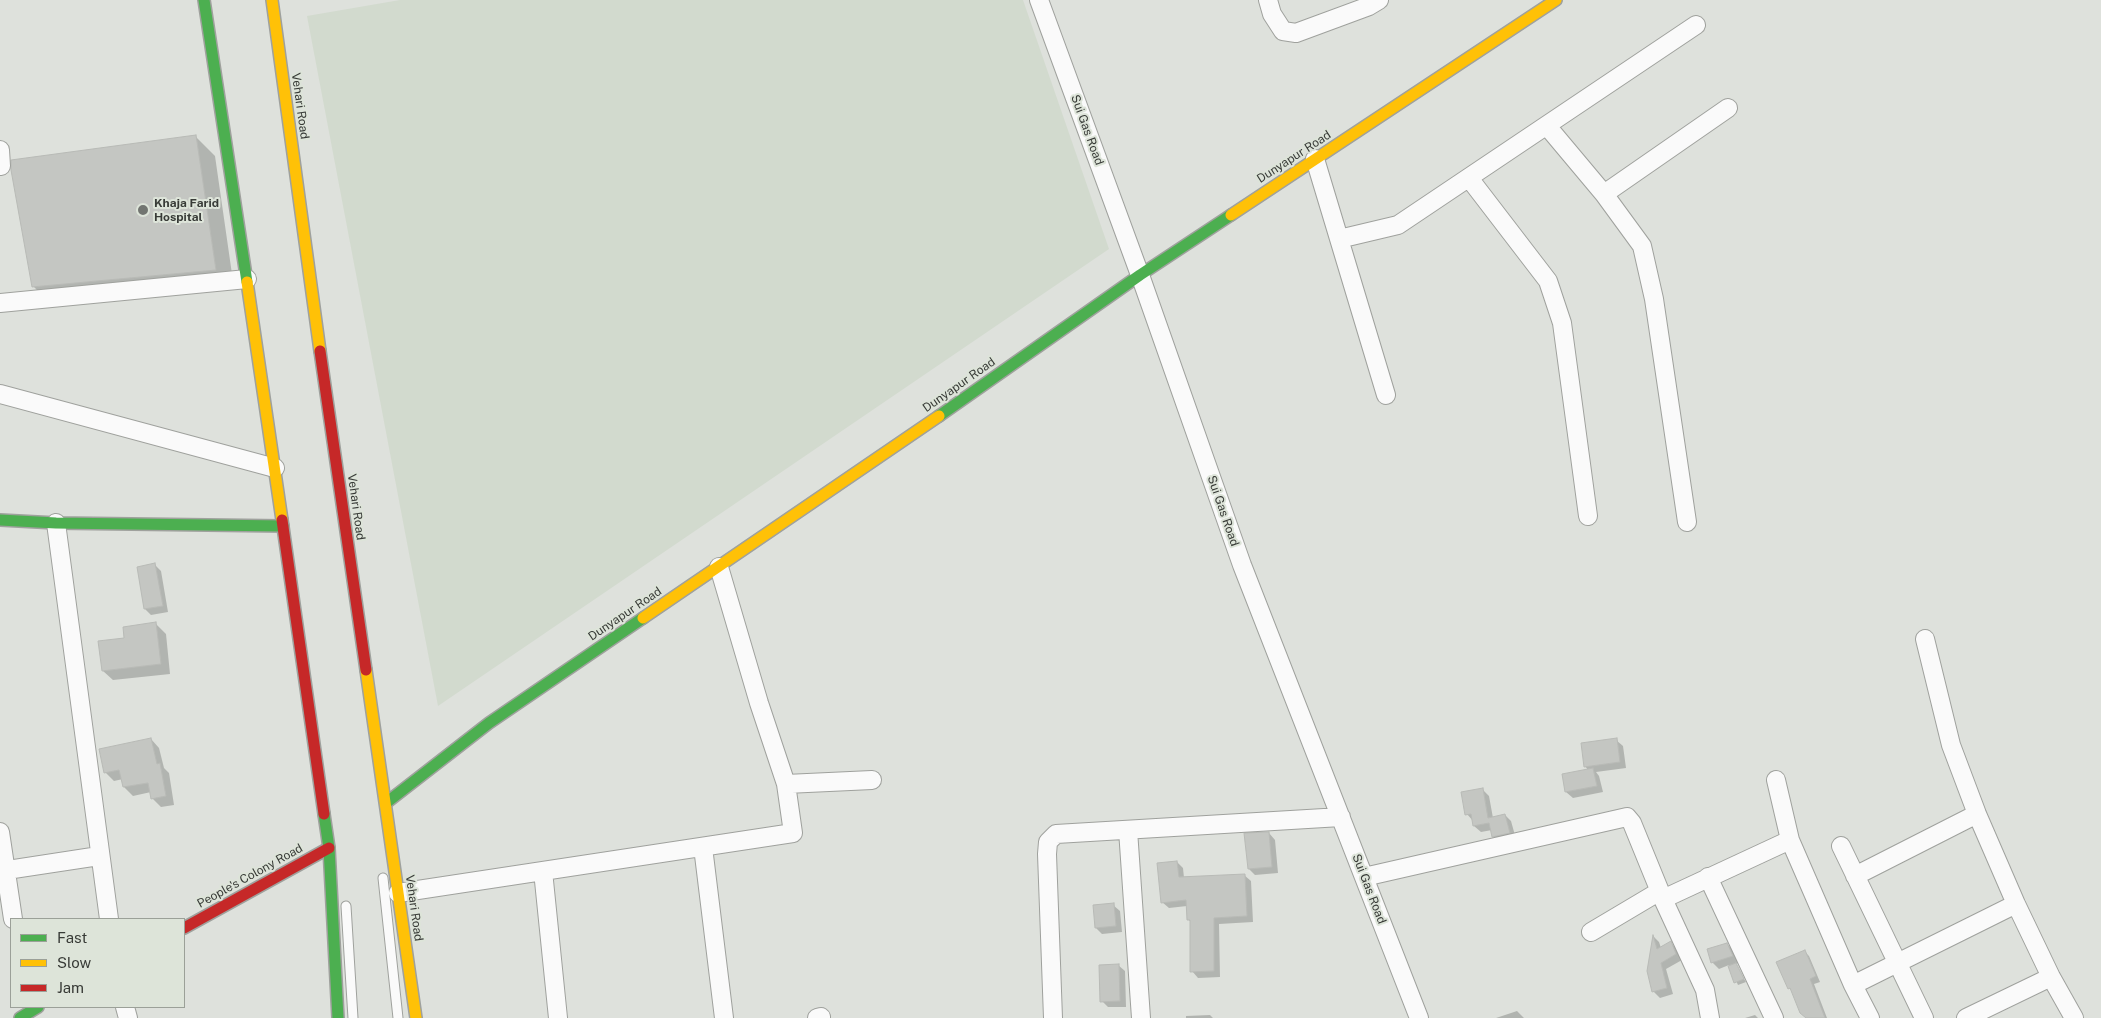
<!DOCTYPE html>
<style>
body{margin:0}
#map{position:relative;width:2101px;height:1018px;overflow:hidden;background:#dee1dc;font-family:"Public Sans",sans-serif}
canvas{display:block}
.legend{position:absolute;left:10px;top:918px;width:175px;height:90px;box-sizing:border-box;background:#dde4d9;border:1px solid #9ba098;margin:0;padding:6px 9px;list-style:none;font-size:15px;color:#383b37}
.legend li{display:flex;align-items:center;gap:10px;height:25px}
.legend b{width:25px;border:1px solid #9ba098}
</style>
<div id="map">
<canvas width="2101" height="1018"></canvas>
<ul class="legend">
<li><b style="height:6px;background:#4caf50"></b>Fast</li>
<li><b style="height:6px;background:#ffc107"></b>Slow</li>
<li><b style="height:6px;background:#c62828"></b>Jam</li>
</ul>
</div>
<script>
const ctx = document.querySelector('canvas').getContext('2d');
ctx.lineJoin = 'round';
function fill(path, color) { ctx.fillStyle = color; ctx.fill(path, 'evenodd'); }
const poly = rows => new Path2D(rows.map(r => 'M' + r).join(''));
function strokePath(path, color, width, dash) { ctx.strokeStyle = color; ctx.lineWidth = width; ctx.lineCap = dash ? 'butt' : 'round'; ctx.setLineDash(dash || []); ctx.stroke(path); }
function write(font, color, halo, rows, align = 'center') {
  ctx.font = font + ' "Public Sans",sans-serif'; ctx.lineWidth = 4; ctx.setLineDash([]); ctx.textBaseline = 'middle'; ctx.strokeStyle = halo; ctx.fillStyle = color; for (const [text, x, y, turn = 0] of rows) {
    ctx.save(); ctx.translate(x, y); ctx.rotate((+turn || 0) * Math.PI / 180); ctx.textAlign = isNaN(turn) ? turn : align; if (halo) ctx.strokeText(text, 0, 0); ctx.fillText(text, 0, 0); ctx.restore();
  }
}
const built = poly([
 [400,0,1023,0,1109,249,438,706,307,16]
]);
const shadow = poly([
 [196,137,215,156,234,288,52,305,33,286],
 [155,565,161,571,168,612,151,615,145,609],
 [156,624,166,634,170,674,113,680,103,671,125,639],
 [151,739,159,748,164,768,169,773,174,805,161,807,152,798,151,792,133,796,124,787,123,779,114,781,105,772],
 [1616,740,1623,746,1626,768,1596,772,1599,776,1603,792,1573,798,1566,792,1563,775,1588,770,1585,766],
 [1482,789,1489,796,1493,818,1505,815,1511,821,1516,839,1499,843,1493,836,1492,830,1481,832,1474,826,1473,821,1467,814],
 [1269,833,1275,840,1278,873,1255,875,1249,869],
 [1177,862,1183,868,1184,878,1244,875,1251,881,1253,922,1219,924,1220,977,1198,978,1192,971,1191,922,1188,919,1187,906,1169,908,1162,902],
 [1113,905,1120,911,1122,932,1102,934,1096,928],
 [1654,937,1659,942,1661,948,1671,943,1677,949,1682,960,1666,969,1673,994,1660,998,1653,991,1648,971],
 [1727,944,1733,950,1739,963,1735,964,1746,982,1738,985,1729,965,1719,969,1712,962],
 [1804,951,1809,956,1820,982,1814,984,1827,1018,1806,1018,1793,992,1789,988],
 [1118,965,1125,971,1126,1007,1108,1007,1102,1001],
 [1517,1011,1524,1018,1496,1018],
 [1210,1015,1213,1018,1186,1018,1186,1016],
 [1755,1015,1758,1018,1745,1018]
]);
const building = poly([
 [196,135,216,270,32,287,11,170,11,160,196,135],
 [155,563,163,606,144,609,137,567,155,563],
 [156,622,161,664,102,671,98,641,124,638,123,627,156,622],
 [151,738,157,764,160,763,166,796,151,799,148,783,123,787,119,770,104,773,99,749,151,738],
 [1617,738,1620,762,1584,767,1581,743,1617,738],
 [1593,768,1597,786,1565,792,1562,774,1593,768],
 [1483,788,1488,818,1505,814,1510,833,1492,837,1489,823,1473,826,1471,814,1465,815,1461,792,1483,788],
 [1269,832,1272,867,1248,869,1244,833,1269,832],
 [1177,861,1179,877,1245,874,1247,916,1214,918,1214,971,1190,972,1190,920,1187,920,1186,900,1161,903,1157,863,1177,861],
 [1114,903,1116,926,1095,928,1093,905,1114,903],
 [1653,935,1657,949,1671,941,1676,954,1661,963,1667,988,1652,992,1647,971,1653,935],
 [1727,943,1733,956,1711,963,1707,949,1727,943],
 [1805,950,1816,976,1810,979,1825,1018,1806,1018,1800,1013,1790,988,1788,989,1776,962,1805,950],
 [1736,963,1744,979,1734,983,1728,966,1736,963],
 [1119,964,1120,1001,1100,1002,1099,965,1119,964]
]);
const lane = poly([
 [383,878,398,1018],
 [346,906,353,1018]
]);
const street = poly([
 [1039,0,1140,275,1242,565,1419,1018],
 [1268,0,1272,14,1283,31,1296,33,1369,6,1379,0],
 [1547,126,1604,194,1642,246,1654,299,1687,522],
 [0,150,1,166],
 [1315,159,1386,395],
 [1469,178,1548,281,1562,323,1588,516],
 [1604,194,1728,108],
 [1339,239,1398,225,1696,25],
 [0,303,247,279],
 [0,394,275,468],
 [56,523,109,919],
 [1925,639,1951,745,1977,814,2016,904,2051,977,2074,1018],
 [1776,780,1790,840,1853,985,1870,1018],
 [786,784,872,780],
 [1128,830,1141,1018],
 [0,832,13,919],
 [1841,846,1924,1018],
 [703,847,724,1018],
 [0,871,99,856],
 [543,871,558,1018],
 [1855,876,1977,814],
 [1364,877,1627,817,1632,823,1663,899,1705,990,1710,1018],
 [1708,877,1774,1018],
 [398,893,793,833,786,784,759,703,719,567],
 [1663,899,1790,840],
 [1591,932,1660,891],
 [1853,985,2016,904],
 [125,1007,128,1018],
 [817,1018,821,1017],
 [1053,1018,1047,854,1048,842,1056,834,1341,817],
 [1966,1018,2051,977]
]);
const fast = poly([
 [204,0,247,282],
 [939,416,1140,275,1231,215],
 [0,520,56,523,283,526],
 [386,803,489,723,643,618],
 [324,814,329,848,338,1018],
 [20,1018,38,1007]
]);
const slow = poly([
 [272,0,320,351],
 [1231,215,1556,0],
 [247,282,282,520],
 [643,618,939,416],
 [366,670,416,1018]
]);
const jam = poly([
 [320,351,366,670],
 [282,520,324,814],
 [184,928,329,848]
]);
const markers = [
 [143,210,6,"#727571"]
];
const streetNames = [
 ["Vehari Road",300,106,82],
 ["Sui Gas Road",1087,130,70],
 ["Dunyapur Road",1294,157,-33],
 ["Dunyapur Road",959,385,-35],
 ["Vehari Road",356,507,82],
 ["Sui Gas Road",1223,511,71],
 ["Dunyapur Road",625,614,-34],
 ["People's Colony Road",250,876,-29],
 ["Sui Gas Road",1369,889,69],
 ["Vehari Road",414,908,82]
];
const poiNames = [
 ["Khaja Farid",154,203],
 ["Hospital",154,217]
];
fill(built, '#d2dace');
fill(shadow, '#0003');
fill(building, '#c4c6c2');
strokePath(building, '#b8bab6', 1);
strokePath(lane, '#9fa19d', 11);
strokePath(street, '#9fa19d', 20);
strokePath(fast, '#9fa19d', 14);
strokePath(slow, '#9fa19d', 14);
strokePath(jam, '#9fa19d', 14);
strokePath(lane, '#fafafa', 9);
strokePath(street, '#fafafa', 18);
strokePath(fast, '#4caf50', 11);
strokePath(slow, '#ffc107', 11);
strokePath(jam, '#c62828', 11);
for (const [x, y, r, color] of markers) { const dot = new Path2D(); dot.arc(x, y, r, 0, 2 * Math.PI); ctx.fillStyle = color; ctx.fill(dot); strokePath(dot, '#dde4d9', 2); }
write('12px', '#383b37', '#dde4d9', streetNames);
write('bold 12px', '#383b37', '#dde4d9', poiNames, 'left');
</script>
